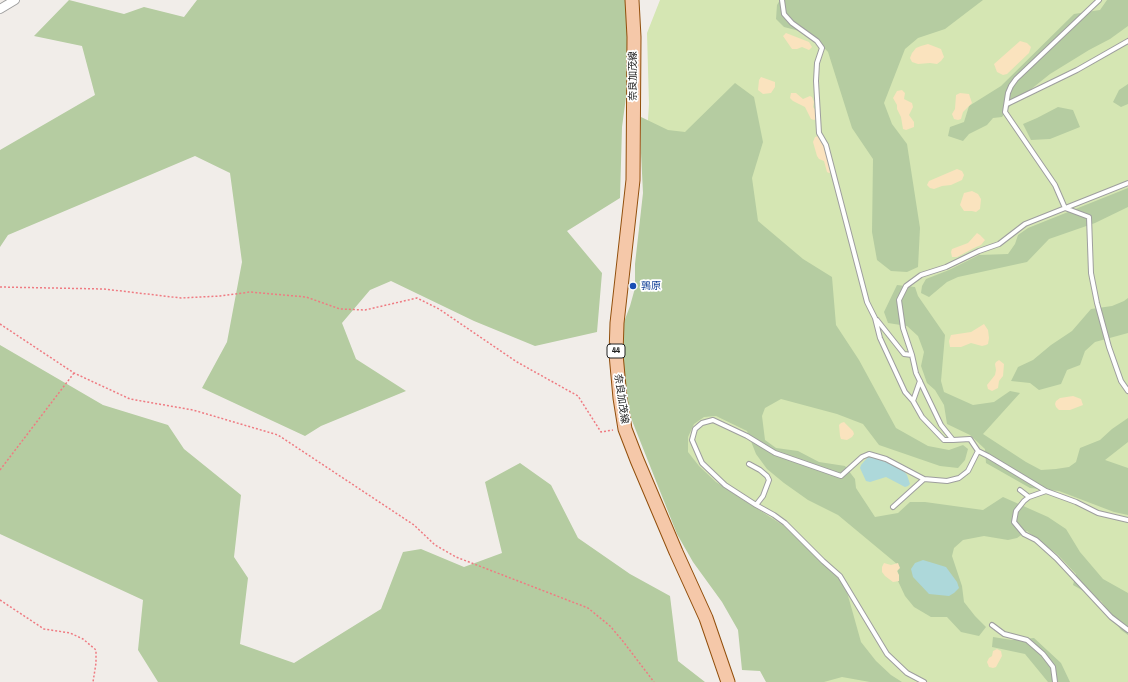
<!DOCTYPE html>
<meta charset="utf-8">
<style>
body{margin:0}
canvas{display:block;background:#f1ede9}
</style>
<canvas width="1128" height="682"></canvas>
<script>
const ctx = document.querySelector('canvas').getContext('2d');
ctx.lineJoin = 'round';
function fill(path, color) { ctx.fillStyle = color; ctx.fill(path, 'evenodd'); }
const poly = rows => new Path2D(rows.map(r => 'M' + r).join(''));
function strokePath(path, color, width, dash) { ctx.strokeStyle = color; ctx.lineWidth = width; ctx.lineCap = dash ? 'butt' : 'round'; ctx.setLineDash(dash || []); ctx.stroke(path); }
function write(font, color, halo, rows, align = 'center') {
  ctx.font = font + ' "Archivo Narrow","Noto Sans JP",sans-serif'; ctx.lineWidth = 3.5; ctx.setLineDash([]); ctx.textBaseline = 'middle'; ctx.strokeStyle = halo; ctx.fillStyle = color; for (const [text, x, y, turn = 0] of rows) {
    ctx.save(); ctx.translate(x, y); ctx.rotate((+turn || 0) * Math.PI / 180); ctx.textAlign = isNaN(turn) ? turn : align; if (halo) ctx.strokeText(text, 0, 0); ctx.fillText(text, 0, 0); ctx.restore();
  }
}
const grass = poly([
 [660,0,1128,0,1128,682,795,682,674,444,643,196,649,104,647,33]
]);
const forest = poly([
 [69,0,124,14,144,7,184,17,197,0,639,0,622,127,620,198,567,231,602,273,597,332,535,346,474,321,391,281,370,290,342,323,356,359,406,391,321,426,305,436,202,388,227,342,242,262,230,173,195,156,8,235,0,247,0,150,95,95,82,46,34,36],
 [780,0,983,0,945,29,918,38,905,49,884,103,892,124,907,144,920,228,918,267,907,272,891,271,877,260,872,232,873,159,852,128,828,52,811,34,784,27,776,19,777,5],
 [1107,0,1128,0,1128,26,1110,39,1089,50,1050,74,1010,106,1002,117,993,118,987,125,969,134,963,141,948,136,950,127,964,122,969,106,1001,86,1074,14,1100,10],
 [735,83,754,97,763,142,752,178,758,221,803,259,832,277,836,325,859,360,896,428,928,446,949,450,963,445,968,449,965,460,958,468,940,466,879,445,863,424,837,414,781,399,765,408,762,416,765,440,776,448,798,451,819,462,845,466,855,479,856,488,875,517,898,513,910,502,925,502,983,510,1003,497,1048,517,1066,529,1080,552,1103,579,1128,593,1128,635,1121,630,1101,601,1073,585,1076,574,1058,555,1027,531,1017,538,1008,540,984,536,963,540,954,548,952,556,962,586,964,602,975,616,986,627,979,636,961,632,947,617,931,617,914,607,905,596,898,581,897,564,838,515,808,500,784,483,767,469,756,454,747,431,716,416,704,417,694,424,688,437,688,452,699,466,716,482,784,526,839,579,847,592,861,642,876,661,891,675,902,682,870,682,842,677,824,682,766,682,760,671,742,670,738,630,722,602,693,562,677,534,629,413,622,373,624,322,630,306,635,288,635,264,643,193,641,153,641,117,668,130,685,132],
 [1128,84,1128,104,1121,107,1113,102,1119,90],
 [1058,107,1073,110,1080,127,1050,139,1031,140,1023,124,1037,118],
 [1128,188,1128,207,1095,223,1049,239,1027,262,958,277,947,282,929,297,921,293,922,286,926,279,949,270,979,255,1008,254,1015,244,1018,235,1028,228],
 [897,285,915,287,918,296,945,335,941,381,944,392,973,405,994,402,1010,391,1020,393,983,434,1026,462,1041,470,1056,469,1069,467,1076,462,1080,448,1100,440,1112,429,1128,418,1128,442,1105,460,1128,468,1128,515,1114,512,1059,491,1030,488,986,463,985,449,970,435,947,424,944,405,935,390,927,383,921,366,924,352,918,336,907,326,888,323,884,312],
 [1128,298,1128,333,1095,342,1085,351,1080,365,1067,370,1061,384,1039,390,1030,383,1011,381,1018,367,1033,360,1051,345,1072,331,1091,309,1112,306,1124,301],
 [0,345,103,405,168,425,184,449,241,495,234,557,248,578,240,644,294,663,381,609,403,552,421,549,464,567,502,553,485,482,520,463,551,485,578,538,630,574,670,596,678,661,705,682,158,682,138,650,143,600,0,534],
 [993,637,1012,640,1034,638,1061,663,1070,682,1048,682,1025,654,992,647]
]);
const sand = poly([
 [786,33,809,42,812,47,809,50,802,47,797,49,792,49,783,36],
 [1020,41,1027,43,1031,47,1029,53,1007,74,1003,75,997,72,994,64],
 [928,44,941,49,944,57,941,61,937,64,930,63,918,64,912,62,910,58,912,53,916,48,921,46],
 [761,77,775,82,775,87,771,93,763,94,758,90,759,80],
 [902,90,905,93,904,99,912,103,913,107,909,115,914,122,914,127,906,130,903,129,901,117,897,109,897,105,893,98,897,91],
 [791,93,796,93,803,99,810,96,812,97,814,102,813,107,819,114,818,118,814,120,811,119,805,107,793,101,790,98],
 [960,93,969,94,972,103,963,112,961,119,958,120,954,119,952,114,955,109,956,95],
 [818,136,821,138,824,143,825,150,833,168,832,172,829,173,827,172,824,161,819,159,817,156,813,142,815,137],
 [957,169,962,171,964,175,962,180,951,185,942,186,934,189,930,188,927,185,929,181],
 [972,191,978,194,981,199,980,209,976,212,972,211,964,211,960,205,964,193],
 [977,233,980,235,985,240,981,245,974,248,957,257,952,257,951,252,952,249,968,243],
 [984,324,988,330,989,338,988,344,986,345,982,346,971,343,961,347,950,347,949,341,951,335,971,332],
 [999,360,1004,364,1003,376,999,381,998,388,992,391,988,389,987,385,995,375,996,370,995,364,996,362],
 [1073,396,1081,399,1083,405,1070,410,1059,410,1056,407,1055,404,1056,401,1060,398],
 [844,422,853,431,854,434,852,437,847,440,841,439,840,436,839,425,841,423],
 [884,563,891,565,898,563,900,568,897,571,899,575,899,581,893,582,885,576,882,572,882,567],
 [997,649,1001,651,1002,656,996,667,993,668,989,667,987,662,989,658,992,656,993,651]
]);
const water = poly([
 [868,457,878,459,901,468,907,475,910,484,908,486,905,487,886,477,870,482,866,481,860,468,861,465],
 [923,560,946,567,957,582,959,588,954,593,949,596,929,594,913,577,911,569,915,563]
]);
const path = poly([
 [0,287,104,289,181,298,220,296,250,292,306,297,340,309,365,310,417,298,439,309,517,362,578,396,601,432,613,430],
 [0,324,74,373,130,399,193,410,278,435,414,525,435,545,456,557,588,608,610,626,622,640,654,682],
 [0,470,74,373],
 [0,600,44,629,70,633,83,639,96,650,96,663,93,682]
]);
const lane = poly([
 [782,0,784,14,792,23,817,41,822,48,817,63,816,81,819,133,826,145,867,302,875,318,880,338,905,392,913,401,922,417,944,440,953,440],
 [1099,0,1016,79,1011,86,1008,93,1005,112,1055,185,1065,208,1089,217,1091,273,1097,303,1109,347,1121,381,1128,391],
 [1007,104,1077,70,1128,41],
 [1128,183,1025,224,999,244,979,251,946,267,921,275,906,286,899,300,903,328,912,355,916,373,941,425,953,440,970,439,978,451,988,456,1046,491,1076,502,1098,513,1128,520],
 [877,320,904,354,912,355],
 [913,401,920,381],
 [749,464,760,470,767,476,769,480,763,496,756,505,774,515,785,523,823,561,840,576,887,654,907,673,924,682],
 [1020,490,1029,497],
 [1046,491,1029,497,1024,501,1016,511,1014,522,1024,534,1036,540,1056,558,1111,617,1128,630],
 [756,505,725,485,702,463,692,440,695,429,702,423,713,420,747,436,775,453,841,476,862,457,869,454,886,459,924,479,947,481,959,478,968,471,978,451],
 [893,507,924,479],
 [992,625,1004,634,1027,640,1043,654,1053,667,1055,682]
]);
const street = poly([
 [0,9,15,0]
]);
const primary = poly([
 [632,0,634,37,633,180,617,323,616,354,620,398,625,429,637,460,676,552,706,618,728,682]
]);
const markers = [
 [633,286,4,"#1a4fb4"]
];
const shields = [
 [616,351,18]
];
const shieldNames = [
 ["44",616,351]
];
const streetNames = [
 ["奈良加茂線",633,76,-90],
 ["奈良加茂線",621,399,82]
];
const transitNames = [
 ["鶉原",641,286]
];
fill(grass, '#d5e6b3');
fill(forest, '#b5cca1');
fill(sand, '#fae3be');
fill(water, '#add8da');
strokePath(lane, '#9e9e9e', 6);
strokePath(street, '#9e9e9e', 10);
strokePath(primary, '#924f0c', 15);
strokePath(path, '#ef7b82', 1.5, [2, 2]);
strokePath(lane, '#fff', 4);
strokePath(street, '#fff', 8);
strokePath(primary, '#f5c8a9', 13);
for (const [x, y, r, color] of markers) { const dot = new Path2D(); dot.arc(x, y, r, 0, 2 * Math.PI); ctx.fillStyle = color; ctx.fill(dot); strokePath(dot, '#fff', 1.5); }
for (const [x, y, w] of shields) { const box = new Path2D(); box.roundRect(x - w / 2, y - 7, w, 14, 3); ctx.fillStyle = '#fff'; ctx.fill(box); strokePath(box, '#212121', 1); }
write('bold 9px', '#212121', null, shieldNames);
write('10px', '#212121', '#fff', streetNames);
write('10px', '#164399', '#fff', transitNames, 'left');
</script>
